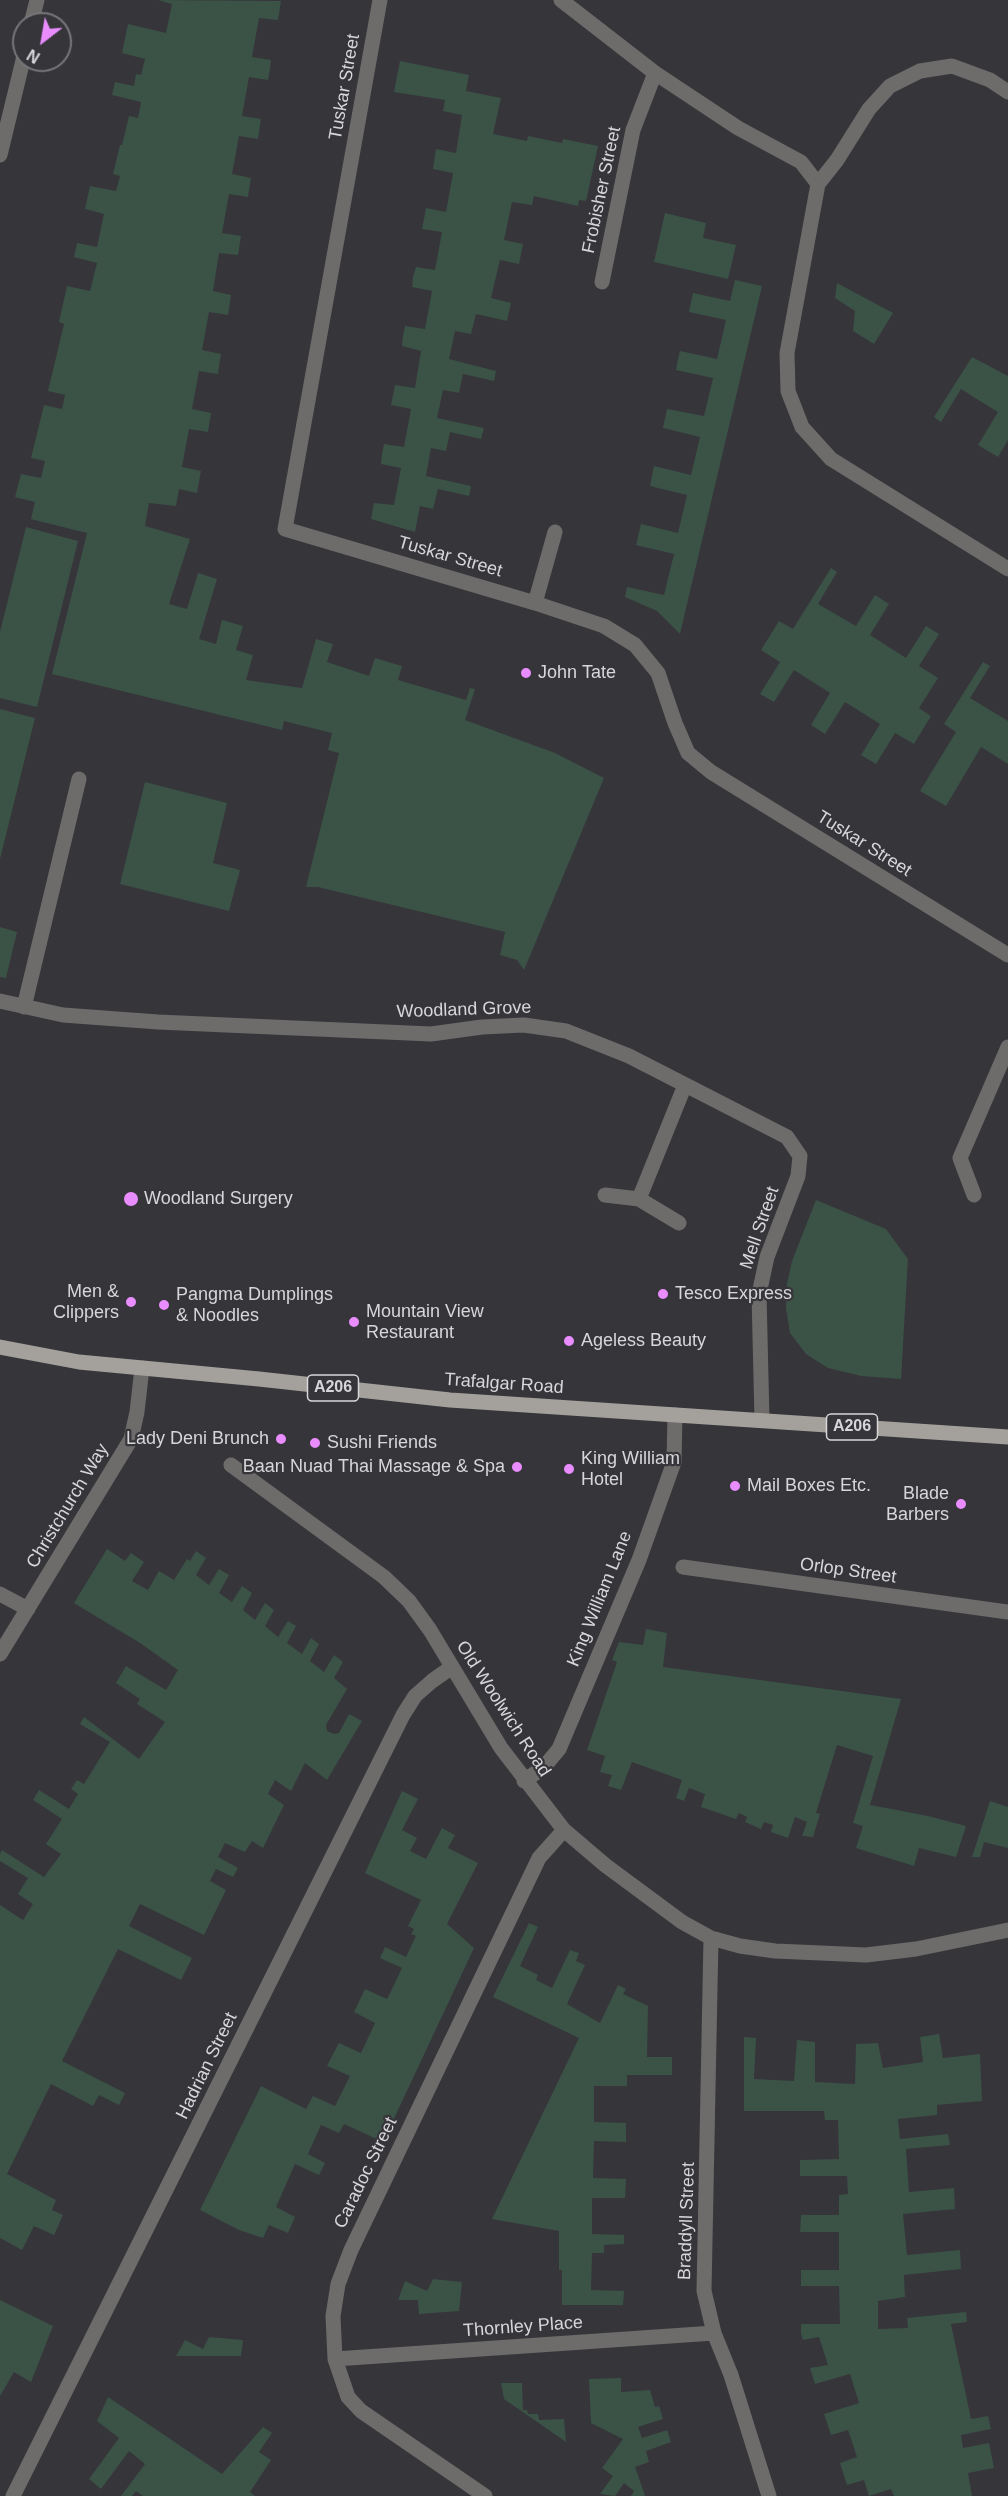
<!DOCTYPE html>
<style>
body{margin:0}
#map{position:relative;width:1008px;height:2496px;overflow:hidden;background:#36353a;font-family:Arial,sans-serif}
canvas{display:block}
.north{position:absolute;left:12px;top:12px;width:60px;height:60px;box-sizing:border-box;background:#36353a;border:2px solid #76757a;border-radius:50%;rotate:211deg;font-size:16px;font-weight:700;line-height:24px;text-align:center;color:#d7d6d9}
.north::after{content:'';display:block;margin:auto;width:21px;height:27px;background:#e98dfe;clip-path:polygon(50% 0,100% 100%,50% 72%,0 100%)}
</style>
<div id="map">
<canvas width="1008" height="2496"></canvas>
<div class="north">N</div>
</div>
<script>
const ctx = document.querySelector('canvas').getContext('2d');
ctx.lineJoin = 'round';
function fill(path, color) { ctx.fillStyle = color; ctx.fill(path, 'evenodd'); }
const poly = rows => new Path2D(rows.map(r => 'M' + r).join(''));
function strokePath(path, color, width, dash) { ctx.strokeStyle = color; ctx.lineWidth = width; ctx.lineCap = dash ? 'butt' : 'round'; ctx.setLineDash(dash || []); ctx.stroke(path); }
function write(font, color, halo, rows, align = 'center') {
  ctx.font = font + ' Arial,sans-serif'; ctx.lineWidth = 4.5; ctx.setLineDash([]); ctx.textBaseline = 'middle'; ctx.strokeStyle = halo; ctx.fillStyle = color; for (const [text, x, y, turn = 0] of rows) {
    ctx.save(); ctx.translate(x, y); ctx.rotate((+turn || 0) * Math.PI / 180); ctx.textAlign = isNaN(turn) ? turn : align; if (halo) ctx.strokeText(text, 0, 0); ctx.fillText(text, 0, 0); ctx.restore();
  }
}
const green = poly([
 [158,0,281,1,278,20,259,18,252,57,271,60,270,69,268,80,249,77,242,116,261,119,258,139,239,136,232,174,251,178,248,197,229,194,222,233,241,236,238,255,219,253,213,291,231,295,228,315,209,312,202,350,221,354,218,374,199,371,192,409,211,413,208,432,189,429,182,467,201,471,197,493,179,489,176,506,149,503,145,526,190,539,169,604,187,609,198,573,217,579,199,639,216,644,222,620,243,626,236,650,253,655,246,680,302,688,316,639,333,644,327,662,369,676,375,658,402,666,398,680,466,700,470,688,475,689,465,720,555,753,604,778,524,970,517,960,500,955,505,932,318,887,306,887,339,753,328,750,332,733,284,721,282,730,52,674,87,533,31,519,35,502,15,497,21,474,41,478,45,461,31,458,44,405,62,409,65,395,48,391,64,324,59,322,67,286,90,291,97,263,74,257,77,243,97,247,104,214,85,209,90,186,116,191,120,176,113,174,120,145,122,145,129,116,138,118,141,102,112,95,115,82,134,86,136,74,141,75,145,59,122,53,128,24,166,33,172,4],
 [400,61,469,75,466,91,501,98,493,134,527,141,528,136,562,143,563,139,598,146,586,201,579,200,578,206,534,196,532,205,512,202,504,240,523,244,519,264,500,260,491,298,511,303,507,321,476,314,471,334,455,331,449,359,496,371,494,381,463,374,459,393,443,390,437,418,484,428,481,439,450,432,446,451,431,448,426,476,471,486,469,496,438,489,433,509,420,506,415,532,371,519,374,503,394,505,401,468,381,464,382,454,384,444,404,447,411,409,391,405,395,385,415,388,421,351,402,346,403,336,405,326,425,329,432,291,412,287,413,277,416,267,435,270,442,232,422,229,424,219,426,208,446,212,453,173,433,169,436,149,456,153,462,115,443,111,445,100,394,92],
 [665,213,706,223,703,238,736,245,728,279,654,262],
 [735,280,762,286,680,634,657,611,625,597,627,587,664,595,674,554,636,545,641,524,678,533,687,495,650,486,654,466,691,475,700,437,663,428,667,409,704,416,713,378,676,370,678,359,680,351,717,359,726,320,689,312,693,293,730,301],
 [837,283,893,313,874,344,853,331,855,311,835,298],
 [972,357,1008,376,1008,440,998,457,978,445,998,412,980,401,961,389,941,422,934,417],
 [26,527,78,541,37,707,0,698,0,632],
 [831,568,837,572,818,604,856,626,875,595,889,604,870,635,906,658,926,626,939,634,919,666,938,678,919,708,931,716,914,744,895,733,876,764,861,755,880,724,845,702,825,734,811,725,830,693,794,670,774,702,760,694,780,662,761,650,779,621,793,629],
 [983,662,990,666,970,698,1008,721,1008,764,981,747,946,806,920,791,956,732,944,724],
 [0,709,35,718,0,859],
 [145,782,227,803,213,863,240,870,229,911,120,884],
 [0,927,17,932,6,978,0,977],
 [816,1200,886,1229,908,1259,901,1379,861,1376,828,1368,806,1354,790,1333,786,1308,787,1284,792,1261],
 [107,1549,125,1561,131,1553,144,1562,132,1581,148,1590,159,1571,174,1580,187,1559,190,1561,196,1551,206,1558,196,1575,209,1585,219,1569,229,1575,219,1593,232,1602,242,1586,252,1593,243,1610,255,1620,265,1603,274,1610,265,1626,278,1637,288,1621,296,1626,287,1643,302,1654,311,1638,319,1644,310,1661,324,1672,334,1655,343,1662,334,1678,347,1689,326,1725,327,1731,334,1734,339,1733,349,1714,362,1721,327,1780,305,1763,291,1791,275,1780,268,1794,284,1805,263,1848,252,1841,245,1852,225,1843,218,1857,238,1868,233,1877,216,1869,210,1881,226,1890,204,1935,140,1904,129,1926,192,1958,181,1980,118,1949,62,2061,125,2093,119,2105,99,2095,93,2106,51,2084,7,2174,56,2200,52,2210,63,2215,54,2235,34,2226,22,2250,0,2238,0,1905,23,1920,33,1904,18,1894,28,1878,0,1861,0,1854,2,1850,44,1877,61,1854,46,1844,62,1819,33,1800,39,1790,69,1809,78,1794,71,1789,77,1780,84,1784,110,1742,80,1724,84,1717,139,1759,165,1722,137,1704,140,1699,116,1683,126,1666,166,1690,178,1670,140,1643,74,1603],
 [646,1629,667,1633,663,1667,901,1699,870,1805,928,1816,966,1826,956,1857,919,1848,914,1866,856,1848,863,1826,853,1823,873,1756,837,1745,816,1813,820,1814,813,1837,802,1836,807,1822,795,1817,788,1838,771,1832,773,1825,764,1822,761,1829,745,1822,747,1817,739,1813,736,1819,701,1807,705,1794,689,1788,684,1801,676,1798,682,1780,632,1762,621,1790,608,1786,612,1775,600,1772,605,1756,587,1750,617,1662,612,1660,619,1642,643,1645],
 [402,1791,418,1799,402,1830,417,1838,410,1851,426,1859,442,1828,455,1835,448,1848,478,1863,447,1924,474,1948,383,2142,344,2124,339,2133,321,2125,308,2154,325,2163,319,2175,295,2164,276,2207,295,2217,288,2233,269,2225,263,2238,239,2230,200,2210,261,2086,306,2109,313,2096,335,2106,350,2076,327,2066,333,2054,339,2043,361,2053,375,2023,354,2012,365,1989,387,1999,394,1985,402,1968,380,1958,385,1947,406,1957,416,1936,411,1934,414,1929,408,1926,421,1900,365,1873],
 [990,1801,1008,1807,1008,1848,984,1842,980,1857,972,1857],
 [529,1923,538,1927,520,1966,538,1975,536,1980,552,1988,570,1950,579,1953,576,1961,585,1965,567,2004,600,2023,618,1985,626,1989,623,1994,648,2006,647,2057,672,2057,672,2075,627,2075,627,2086,594,2086,594,2122,626,2123,626,2142,594,2141,593,2178,626,2179,625,2198,592,2198,592,2234,624,2235,624,2244,604,2245,604,2253,592,2253,591,2290,624,2291,623,2305,562,2305,562,2270,559,2270,559,2231,492,2219,579,2038,493,1997],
 [939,2034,943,2058,980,2054,982,2101,937,2105,937,2115,898,2119,900,2139,948,2134,950,2145,906,2149,909,2192,954,2188,955,2209,903,2214,907,2255,960,2250,961,2269,904,2275,905,2297,878,2301,878,2329,908,2328,907,2318,966,2312,967,2322,951,2324,971,2419,988,2416,991,2429,961,2435,963,2448,989,2443,994,2468,968,2473,972,2496,894,2496,891,2489,869,2496,864,2480,847,2485,840,2463,857,2457,848,2430,831,2435,824,2414,859,2403,850,2374,815,2384,810,2368,828,2365,819,2337,803,2340,801,2334,801,2324,840,2324,839,2286,801,2286,801,2270,839,2270,839,2232,800,2232,801,2215,839,2215,839,2195,848,2194,847,2176,800,2176,800,2160,839,2159,838,2120,825,2120,824,2111,744,2111,744,2037,756,2038,754,2079,794,2081,797,2040,815,2042,815,2082,855,2084,856,2044,878,2043,883,2068,923,2062,920,2037],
 [433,2279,462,2282,459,2311,419,2314,418,2300,398,2300,405,2281,427,2291],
 [0,2300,53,2326,31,2382,14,2372,0,2396],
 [209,2337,243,2340,241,2356,176,2356,185,2340,203,2349],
 [621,2378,621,2392,650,2390,655,2407,659,2406,663,2419,638,2427,642,2438,667,2430,671,2442,646,2451,649,2462,635,2467,645,2496,631,2496,634,2491,624,2483,615,2496,600,2494,613,2476,602,2468,623,2439,591,2423,589,2379],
 [501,2383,522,2383,523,2410,527,2410,528,2414,538,2414,539,2420,564,2419,566,2442,504,2399],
 [108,2397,222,2474,263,2427,272,2433,259,2452,271,2460,250,2492,255,2496,143,2496,136,2491,132,2496,121,2496,145,2464,129,2451,101,2489,89,2479,119,2438,97,2421]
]);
const minor = poly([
 [380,0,285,529,535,603,604,626,635,645,658,673,675,723,688,753,711,772,1008,955],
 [561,0,655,73,738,128,801,162,818,184,787,353,788,391,802,427,831,459,1008,569],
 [31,24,37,0],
 [0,155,24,56],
 [818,184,837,160,869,109,890,86,920,71,952,66,990,80,1008,92],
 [602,282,633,130,655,73],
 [535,603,555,532],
 [0,1001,63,1015,158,1022,431,1034,482,1027,524,1025,566,1031,629,1056,787,1137,800,1156,798,1176,767,1257,759,1294,762,1420],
 [24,1007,79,779],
 [605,1195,639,1199,685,1085],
 [974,1195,960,1158,1008,1047],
 [639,1199,679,1223],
 [231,1465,384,1577,409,1601,430,1630,501,1748,564,1830,605,1865,682,1922,711,1938,740,1946,775,1951,866,1955,916,1949,1008,1930],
 [683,1567,1008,1612],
 [0,1594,28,1609],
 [0,1654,131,1439,137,1412,142,1368],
 [524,1781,544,1767,559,1749,639,1560,674,1462,675,1415],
 [711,1938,704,2291,714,2333,731,2375,769,2496],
 [335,2359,714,2333],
 [13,2496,403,1715,415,1696,432,1681,452,1667],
 [485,2496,361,2411,348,2397,335,2359,333,2316,338,2284,351,2250,539,1858,564,1830]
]);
const major = poly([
 [0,1347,79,1362,259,1379,450,1400,1008,1437]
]);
const markers = [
 [526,673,6,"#e98dfe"],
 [131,1199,8,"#e98dfe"],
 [663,1294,6,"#e98dfe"],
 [131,1302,6,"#e98dfe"],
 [164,1305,6,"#e98dfe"],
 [354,1322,6,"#e98dfe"],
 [569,1341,6,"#e98dfe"],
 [281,1439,6,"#e98dfe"],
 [315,1443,6,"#e98dfe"],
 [517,1467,6,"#e98dfe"],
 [569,1469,6,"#e98dfe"],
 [735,1486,6,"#e98dfe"],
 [961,1504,6,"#e98dfe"]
];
const shields = [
 [333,1388,51],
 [852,1427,51]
];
const shieldNames = [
 ["A206",333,1388],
 ["A206",852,1427]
];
const streetNames = [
 ["Tuskar Street",345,87,-80],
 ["Frobisher Street",602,190,-78],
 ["Tuskar Street",450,557,16],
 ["Tuskar Street",864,844,32],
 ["Woodland Grove",464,1010,-2],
 ["Mell Street",760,1228,-71],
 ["Trafalgar Road",504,1384,4],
 ["Christchurch Way",68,1506,-59],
 ["Orlop Street",848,1571,8],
 ["King William Lane",600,1599,-68],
 ["Old Woolwich Road",503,1709,57],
 ["Hadrian Street",207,2066,-64],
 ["Caradoc Street",366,2173,-64],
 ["Braddyll Street",687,2221,-88],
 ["Thornley Place",523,2327,-4]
];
const poiNames = [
 ["John Tate",538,673],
 ["Woodland Surgery",144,1199],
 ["Men &",119,1292,"right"],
 ["Clippers",119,1313,"right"],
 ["Tesco Express",675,1294],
 ["Pangma Dumplings",176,1295],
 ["& Noodles",176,1316],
 ["Mountain View",366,1312],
 ["Restaurant",366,1333],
 ["Ageless Beauty",581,1341],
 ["Lady Deni Brunch",269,1439,"right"],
 ["Sushi Friends",327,1443],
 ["King William",581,1459],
 ["Hotel",581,1480],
 ["Baan Nuad Thai Massage & Spa",505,1467,"right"],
 ["Mail Boxes Etc.",747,1486],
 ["Blade",949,1494,"right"],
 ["Barbers",949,1515,"right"]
];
fill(green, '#3b5247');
strokePath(minor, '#6e6c6a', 15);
strokePath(major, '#a4a19d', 15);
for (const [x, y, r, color] of markers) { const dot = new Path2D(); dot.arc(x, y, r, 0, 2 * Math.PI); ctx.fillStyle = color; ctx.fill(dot); strokePath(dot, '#36353a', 2); }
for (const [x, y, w] of shields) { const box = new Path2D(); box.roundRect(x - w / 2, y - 13, w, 26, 4.5); ctx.fillStyle = '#36353a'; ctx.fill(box); strokePath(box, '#d7d6d9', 1.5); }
write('bold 16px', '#d7d6d9', null, shieldNames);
write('18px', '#d7d6d9', '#36353a', streetNames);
write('18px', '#d7d6d9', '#36353a', poiNames, 'left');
</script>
